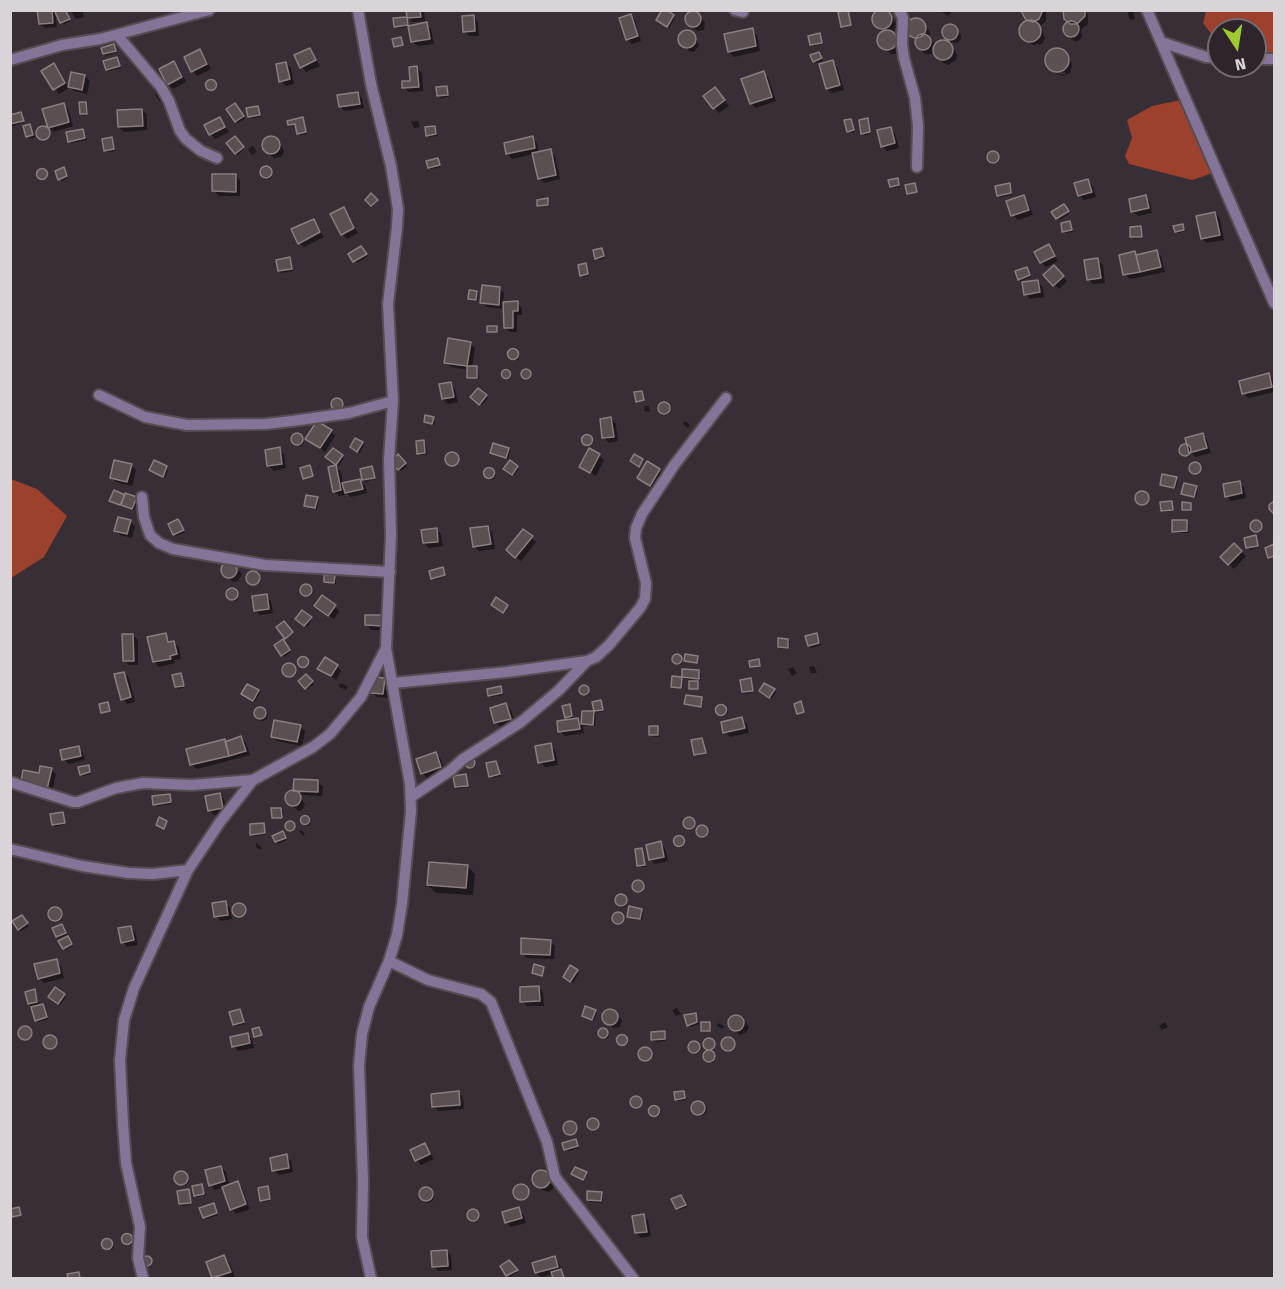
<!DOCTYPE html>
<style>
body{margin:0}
#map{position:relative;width:1285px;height:1289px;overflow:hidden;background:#372f35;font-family:"Fira Sans",sans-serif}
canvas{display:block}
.frame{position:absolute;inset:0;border:12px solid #d9d4d8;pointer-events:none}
.north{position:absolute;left:1207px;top:18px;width:60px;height:60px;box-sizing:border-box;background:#2d252b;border:2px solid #726b70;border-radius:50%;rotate:168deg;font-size:16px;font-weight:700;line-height:24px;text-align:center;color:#d9d4d8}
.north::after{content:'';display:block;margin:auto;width:21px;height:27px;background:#9fca2d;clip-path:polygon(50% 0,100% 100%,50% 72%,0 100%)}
</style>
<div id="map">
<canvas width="1285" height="1289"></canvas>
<div class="frame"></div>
<div class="north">N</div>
</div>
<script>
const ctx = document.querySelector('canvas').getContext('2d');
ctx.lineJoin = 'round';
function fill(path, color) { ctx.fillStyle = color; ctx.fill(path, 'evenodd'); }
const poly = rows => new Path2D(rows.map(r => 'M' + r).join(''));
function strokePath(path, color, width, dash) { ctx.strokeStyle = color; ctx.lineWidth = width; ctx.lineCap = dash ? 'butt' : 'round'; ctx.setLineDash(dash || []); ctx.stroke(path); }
const forest = poly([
 [1206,11,1274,11,1274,56,1255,54,1255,30,1219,30,1219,44,1203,23],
 [1181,100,1213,165,1210,174,1192,180,1129,164,1125,156,1132,138,1127,120,1152,106],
 [11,479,37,489,67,516,44,557,11,578]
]);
const shadow = poly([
 [39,10,55,11,57,27,45,28,40,24],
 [56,10,65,10,70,21,64,25],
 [70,10,82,10,84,17,76,19],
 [408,10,424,10,425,21,413,22,408,17],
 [881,10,889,13,897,24,893,32,891,32,901,42,900,51,896,54,891,54,880,43,881,35,885,32,877,26,874,17,876,12],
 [939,10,953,10,948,16],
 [1023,10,1046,12,1046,21,1039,27,1043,31,1045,39,1042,44,1033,45,1023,36,1022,27,1031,21,1023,14],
 [1084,10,1088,15,1088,24,1081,29,1082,37,1078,41,1074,41,1065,32,1065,28],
 [1127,10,1133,11,1135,19,1131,20,1129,18],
 [695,13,705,22,704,30,697,31,688,23,687,19,688,15],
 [630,15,635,20,641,41,632,44,627,39],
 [673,16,675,18,669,28,660,22],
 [473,17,478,22,479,36,469,36,464,31],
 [406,18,409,27,398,28,396,26],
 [918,19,928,28,930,33,929,38,935,45,941,42,949,45,955,50,957,55,956,60,948,65,943,63,935,51,932,54,925,54,920,49,917,41,907,32,907,26,910,21],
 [426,24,431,29,434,44,418,46,413,42],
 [949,25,953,26,961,35,961,39,957,43,951,42,943,33,945,27],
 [752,30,757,35,760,51,734,57,729,52],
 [687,32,696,39,699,45,694,52,689,51,680,40,682,34],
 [819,35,823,44,814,46,812,44],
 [113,45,117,52,106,56,104,54],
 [309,49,320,66,306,72,302,67],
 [200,51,204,56,211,69,197,76,193,71],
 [1055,51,1064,53,1069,58,1072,64,1070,73,1063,76,1057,74,1055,73,1065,75,1065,72,1051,69,1047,63,1047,56],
 [821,55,823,61,816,63,814,61],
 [117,58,121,68,109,71,107,69],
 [833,62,837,67,844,90,832,93,827,88],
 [174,63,179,68,186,82,173,89,168,84],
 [286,63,291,68,294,84,286,86,281,81],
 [54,65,69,88,59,94,44,71],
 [417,68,422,73,423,91,409,92,404,87,412,82],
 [763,73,768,77,776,101,756,108,751,103],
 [73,74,85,76,90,81,87,94,75,91,70,88],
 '207 86a5 5 0 1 1 10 0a5 5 0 1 1-10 0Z',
 [446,87,449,97,440,98,438,96],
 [160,92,165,100,160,102,155,94],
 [358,93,362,98,364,108,345,111,340,107],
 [720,94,729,106,719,113,705,96],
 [85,103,87,105,88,115,83,116,81,114],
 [63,105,68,109,73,126,54,132,49,127],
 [237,107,245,119,238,123,228,109],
 [257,107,261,117,252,118,250,116],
 [142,110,147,115,147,130,124,132,119,127],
 [21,114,25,122,10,127,10,117],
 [220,119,229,132,215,139,206,126],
 [302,119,307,134,300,135,296,125,291,126,290,124],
 [851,120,855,132,851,133,849,131],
 [867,120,871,134,864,135,862,133],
 [418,121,420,127,414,128,411,122],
 [30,126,35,137,30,139,25,127],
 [435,127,438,136,429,137,427,135],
 '39 134a6 6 0 1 1 12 0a6 6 0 1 1-12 0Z',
 [890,129,895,133,899,148,887,151,883,146],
 [83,130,87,140,72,143,70,141],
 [235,138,244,149,238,155,228,143],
 [532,138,537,143,539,153,550,151,555,156,560,179,544,183,539,178,534,154,512,159,508,154],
 [111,139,115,151,107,152,105,150],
 [267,139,274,139,283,148,284,153,281,157,274,158,265,150,264,143],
 [253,146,257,152,252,155,248,149],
 '988.5 158a5.5 5.5 0 1 1 11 0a5.5 5.5 0 1 1-11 0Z',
 [437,160,441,167,431,169,429,167],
 '261.5 174a5.5 5.5 0 1 1 11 0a5.5 5.5 0 1 1-11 0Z',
 '38 175a5 5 0 1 1 10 0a5 5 0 1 1-10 0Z',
 [65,171,68,178,62,181,60,179],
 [235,175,240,180,240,196,219,196,214,191],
 [897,179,900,187,893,188,891,186],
 [1088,181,1093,186,1096,197,1084,200,1079,195],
 [1009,185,1012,195,1001,197,999,195],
 [1023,197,1028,202,1033,215,1018,220,1013,215],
 [1145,197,1150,202,1152,213,1138,216,1133,211],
 [547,200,550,206,541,207,539,205],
 [1066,208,1069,214,1059,220,1057,218],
 [343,209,348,214,358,233,347,239,342,234],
 [1215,213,1220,218,1224,240,1207,243,1202,239],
 [313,220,324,237,304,247,299,243],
 [1070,223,1073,232,1066,233,1064,231],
 [1183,225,1186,231,1178,233,1176,231],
 [1141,227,1143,238,1134,239,1132,237],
 [1049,246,1058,261,1046,267,1041,262],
 [363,250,368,256,357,263,350,255],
 [601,250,605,258,599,260,597,258],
 [1156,251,1161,256,1165,272,1130,279,1125,274,1135,253,1138,256],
 [290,259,293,271,281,273,279,271],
 [1098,260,1103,265,1105,283,1093,284,1088,279],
 [586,265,589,276,583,277,581,275],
 [1054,267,1067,281,1059,289,1045,275],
 [1026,268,1031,277,1021,281,1019,279],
 [1038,282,1043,287,1044,297,1030,299,1026,294],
 [499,288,504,293,503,303,517,303,522,308,522,315,517,315,517,332,510,332,505,327,505,309,487,307,482,303],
 [476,292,478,294,478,301,472,301,470,299],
 [470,343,475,348,472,367,478,369,479,379,471,379,469,377,469,370,451,367,446,362],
 [510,352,516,352,519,360,512,359],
 '503 375a4 4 0 1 1 8 0a4 4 0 1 1-8 0Z',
 '523 376a4 4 0 1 1 8 0a4 4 0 1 1-8 0Z',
 [1268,375,1273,380,1274,392,1248,398,1244,393],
 [451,384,455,389,458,402,448,404,443,399],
 [478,390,488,398,482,405,472,397],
 [334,400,340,401,344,405,344,410,337,412,332,407],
 '659.5 409a5.5 5.5 0 1 1 11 0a5.5 5.5 0 1 1-11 0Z',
 [644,406,649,406,650,412,645,411],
 [433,419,435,421,434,425,425,422],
 [611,419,616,424,618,441,609,443,604,438],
 [685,421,690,425,688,428,683,424],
 [331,431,335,436,325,452,307,439],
 [298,435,303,439,304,443,301,447,292,439],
 [1203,435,1207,440,1211,453,1195,457,1189,450,1190,457,1181,453,1181,448,1183,446,1189,445],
 '583 441a5 5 0 1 1 10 0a5 5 0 1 1-10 0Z',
 [424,442,426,444,427,455,420,455,418,453],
 [362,443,364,445,360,453,353,449],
 [279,449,284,454,286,468,274,471,269,466],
 [508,449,510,451,508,459,492,453],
 [333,450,344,458,339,466,329,459],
 [452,454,459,460,457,466,447,461,448,456],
 [599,455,604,460,596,476,581,467],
 [398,456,407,466,401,471,392,462],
 [154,462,168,470,165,478,151,470],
 [648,463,664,475,655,490,639,478],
 '1191 469a5 5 0 1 1 10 0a5 5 0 1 1-10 0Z',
 [131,465,136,470,132,486,116,482,111,477],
 [336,467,341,472,343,485,360,481,365,485,367,493,351,497,344,491,345,495,339,496,334,491],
 [517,467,519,469,514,475,507,471],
 [372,468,376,479,365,482,363,480],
 '486.5 475a4.5 4.5 0 1 1 9 0a4.5 4.5 0 1 1-9 0Z',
 [1176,478,1178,480,1176,489,1162,485],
 [1239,483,1244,487,1246,498,1231,501,1226,496],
 [1196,487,1198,489,1196,498,1183,494],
 [115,492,136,498,138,500,134,510,113,502],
 '1137 499a6 6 0 1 1 12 0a6 6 0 1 1-12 0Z',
 [317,498,319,500,317,509,305,506],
 [1172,502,1174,511,1164,512,1162,510],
 [178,520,185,532,176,536,174,534],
 [1186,521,1188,523,1189,533,1175,533,1173,531],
 '1251.5 527a5.5 5.5 0 1 1 11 0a5.5 5.5 0 1 1-11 0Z',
 [130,522,135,526,132,538,120,535,115,530],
 [487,527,492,532,495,549,479,551,474,546],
 [436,529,441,534,443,546,429,548,424,543],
 [1256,537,1259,547,1250,550,1248,548],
 [532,538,536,542,521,561,513,555],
 [1234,545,1246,556,1234,569,1222,557],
 [232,564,242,574,238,581,233,582,224,572,226,565],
 [443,568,446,576,434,580,432,578],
 '249 579a6 6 0 1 1 12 0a6 6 0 1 1-12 0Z',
 [334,577,336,579,336,584,326,582],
 '302.5 591a5.5 5.5 0 1 1 11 0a5.5 5.5 0 1 1-11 0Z',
 '229 596a5 5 0 1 1 10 0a5 5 0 1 1-10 0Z',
 [266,596,271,601,273,613,260,615,255,610],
 [335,606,339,611,334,619,321,611],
 [303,612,312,620,307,627,297,619],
 [383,617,387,630,371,630,367,625],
 [816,634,821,645,811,648,809,646],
 [133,635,138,640,138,665,129,665,124,660],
 [165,635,171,643,174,642,179,647,181,659,174,660,175,663,159,667,154,662],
 [788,640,790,642,789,649,781,649,779,647],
 [285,643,291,652,284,657,283,655],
 [676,656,683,661,681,665,674,662],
 '299.5 663a4.5 4.5 0 1 1 9 0a4.5 4.5 0 1 1-9 0Z',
 '285 671a6 6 0 1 1 12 0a6 6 0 1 1-12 0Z',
 [337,666,341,671,336,680,319,668],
 [814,666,817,673,811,673,809,667],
 [793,667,797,673,792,676,788,669],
 [684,671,699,672,701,674,700,680,685,679,683,677,682,689,675,688,673,686,681,679,683,681],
 [124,673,129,678,135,702,127,704,123,699],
 [181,674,185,687,178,689,176,687],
 [306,676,314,684,308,689,300,681],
 [384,680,389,685,388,698,377,697,372,692],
 [751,680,754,692,746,694,744,692],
 [340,683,347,686,347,690,339,687],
 [500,688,503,695,491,697,489,695],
 [582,688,588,689,590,695,584,696,582,693],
 [774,690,776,692,772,698,763,693],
 [258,691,260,693,255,702,245,696],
 [701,699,703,701,702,708,686,704],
 [600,702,604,711,596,713,594,703],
 [506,705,511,710,515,723,501,727,496,723],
 [569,705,574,720,578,720,583,725,584,712,596,713,595,726,583,726,584,733,565,736,560,731,570,721,566,717],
 '718 711a5 5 0 1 1 10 0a5 5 0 1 1-10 0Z',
 '256 715a6 6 0 1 1 12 0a6 6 0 1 1-12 0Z',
 [742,719,747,724,749,733,730,737,725,732],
 [300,727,305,731,302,746,277,741,272,737],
 [657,727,660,737,653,737,651,735],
 [241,738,246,743,250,755,197,769,192,765,226,743],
 [702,740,707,754,697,756,695,754],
 [550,745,555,750,558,765,545,767,540,762],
 [78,748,83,753,85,760,69,764,64,759],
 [436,754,441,759,445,772,427,778,422,773],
 '466 764a5 5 0 1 1 10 0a5 5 0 1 1-10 0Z',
 [496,762,501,776,493,778,491,776],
 [88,766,91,774,83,776,81,774],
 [51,770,56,774,52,793,27,786,40,775],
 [465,776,469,787,458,789,456,787],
 [318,782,323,787,322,796,300,795,305,805,302,810,299,811,287,802,286,796],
 [220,794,224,799,227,813,214,815,210,811],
 [169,795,172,804,157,806,155,804],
 [281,809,283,811,283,819,275,819,273,817],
 [62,813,66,824,55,827,53,825],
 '302 822a4 4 0 1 1 8 0a4 4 0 1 1-8 0Z',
 '684.5 824a5.5 5.5 0 1 1 11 0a5.5 5.5 0 1 1-11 0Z',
 '287 827a4 4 0 1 1 8 0a4 4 0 1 1-8 0Z',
 [263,825,266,835,254,836,252,834],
 '699 832a5 5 0 1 1 10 0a5 5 0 1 1-10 0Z',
 [302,830,305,835,303,836,299,831],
 [285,835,287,840,278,844,274,836],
 '675.5 843a4.5 4.5 0 1 1 9 0a4.5 4.5 0 1 1-9 0Z',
 [256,843,262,848,261,850,256,847],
 [660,843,665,848,668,861,655,864,650,859],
 [642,850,646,867,641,867,639,865],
 [467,866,475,874,473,895,436,893,428,885],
 '634 888a5 5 0 1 1 10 0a5 5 0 1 1-10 0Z',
 '616.5 902a5.5 5.5 0 1 1 11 0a5.5 5.5 0 1 1-11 0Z',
 [225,903,230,908,232,919,221,921,216,916],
 '235 911a6 6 0 1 1 12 0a6 6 0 1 1-12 0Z',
 '49 915a7 7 0 1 1 14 0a7 7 0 1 1-14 0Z',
 [641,910,643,912,642,920,628,916],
 '615 919a5 5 0 1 1 10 0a5 5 0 1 1-10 0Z',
 [24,918,29,926,21,931,19,929],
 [62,926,67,935,59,938,57,936],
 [130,927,135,932,138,945,127,947,123,942],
 [69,940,73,946,66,950,64,948],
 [550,941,555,946,554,959,527,958,522,953],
 [56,961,61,966,64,978,44,983,39,978],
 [570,967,579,973,573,983,565,976],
 [539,988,543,992,544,1006,527,1006,522,1001],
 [34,991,39,1004,31,1006,29,1004],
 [64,995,66,997,60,1005,52,998],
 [43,1006,48,1019,38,1022,36,1020],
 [677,1008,681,1014,676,1016,672,1010],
 [239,1010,245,1024,236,1026,234,1024],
 [595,1011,597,1013,594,1021,583,1016],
 [608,1011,612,1011,622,1020,620,1027,614,1028,605,1020,604,1015],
 [695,1014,699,1024,690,1027,688,1025],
 [737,1016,741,1017,749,1027,746,1033,740,1035,731,1027,729,1023,731,1019],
 [1165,1022,1168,1027,1162,1030,1159,1026],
 [718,1023,724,1026,723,1029,717,1026],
 '21 1034a6 6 0 1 1 12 0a6 6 0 1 1-12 0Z',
 '600.5 1034a4.5 4.5 0 1 1 9 0a4.5 4.5 0 1 1-9 0Z',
 [664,1032,666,1041,655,1042,653,1040],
 [247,1035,252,1039,254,1048,238,1051,234,1046],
 '619.5 1041a4.5 4.5 0 1 1 9 0a4.5 4.5 0 1 1-9 0Z',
 '45 1043a6 6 0 1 1 12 0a6 6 0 1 1-12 0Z',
 '723 1045a6 6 0 1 1 12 0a6 6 0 1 1-12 0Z',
 [708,1040,716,1046,711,1053,716,1057,713,1063,710,1063,704,1056,710,1050,705,1044],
 '690.5 1048a5.5 5.5 0 1 1 11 0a5.5 5.5 0 1 1-11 0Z',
 '640 1055a6 6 0 1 1 12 0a6 6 0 1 1-12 0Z',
 [458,1093,463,1097,464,1109,438,1111,433,1106],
 [683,1093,686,1100,678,1101,676,1099],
 '632 1103a5 5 0 1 1 10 0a5 5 0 1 1-10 0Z',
 '693 1109a7 7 0 1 1 14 0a7 7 0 1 1-14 0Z',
 '651 1112a5 5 0 1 1 10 0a5 5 0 1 1-10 0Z',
 '588.5 1125a5.5 5.5 0 1 1 11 0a5.5 5.5 0 1 1-11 0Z',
 '566 1129a6 6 0 1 1 12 0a6 6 0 1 1-12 0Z',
 [576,1140,579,1148,568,1151,566,1149],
 [424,1145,434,1159,421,1165,417,1160],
 [286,1156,291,1161,293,1172,279,1175,274,1170],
 [221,1167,226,1172,229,1186,237,1183,242,1188,250,1209,236,1214,232,1209,224,1187,215,1190,210,1185],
 [543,1172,554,1184,553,1189,549,1192,542,1190,534,1181,536,1174],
 '177 1180a6 6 0 1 1 12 0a6 6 0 1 1-12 0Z',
 [202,1185,206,1195,197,1197,195,1195],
 '515 1194a7 7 0 1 1 14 0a7 7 0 1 1-14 0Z',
 [267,1188,271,1200,264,1202,262,1200],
 '420 1196a7 7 0 1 1 14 0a7 7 0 1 1-14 0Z',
 [188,1191,192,1204,183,1206,181,1204],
 [601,1193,603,1195,602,1203,590,1202,588,1200],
 [683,1199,687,1207,679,1210,677,1208],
 [213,1204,218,1215,206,1219,204,1217],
 [518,1209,523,1214,526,1223,511,1227,506,1222],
 '470 1216a5 5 0 1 1 10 0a5 5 0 1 1-10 0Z',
 [643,1215,648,1220,651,1236,641,1238,636,1233],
 [125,1236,133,1241,131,1245,123,1241],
 [106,1241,114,1246,112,1250,104,1246],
 [447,1251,451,1256,452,1270,438,1271,433,1266],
 [224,1257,229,1262,235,1277,214,1278,208,1263],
 [145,1258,153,1263,150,1267,145,1265,142,1261],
 [554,1258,559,1263,564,1278,555,1278,553,1274,541,1277,536,1272],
 [509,1262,518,1272,510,1277,502,1267]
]);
const building = poly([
 '872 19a10 10 0 1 1 20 0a10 10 0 1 1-20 0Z',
 [37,10,52,10,53,23,39,24,37,10],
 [54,10,65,10,70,19,60,23,54,10],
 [406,10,420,10,421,17,407,18,406,10],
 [662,10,667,10,674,15,667,27,656,20,662,10],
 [848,10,851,25,841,27,838,12,848,10],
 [1043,10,1039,19,1033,22,1026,20,1021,11,1043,10],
 [1063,10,1085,10,1085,16,1077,24,1070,24,1064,19,1063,10],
 '685 19a8 8 0 1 1 16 0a8 8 0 1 1-16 0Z',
 [631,14,638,36,626,40,619,18,631,14],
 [474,15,475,31,463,32,462,16,474,15],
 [407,17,408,25,394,27,393,18,407,17],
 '906 28a10 10 0 1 1 20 0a10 10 0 1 1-20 0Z',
 '1019 31a11 11 0 1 1 22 0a11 11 0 1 1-22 0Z',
 '1063 29a8 8 0 1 1 16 0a8 8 0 1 1-16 0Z',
 [427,22,430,39,411,42,408,26,427,22],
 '942 32a8 8 0 1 1 16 0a8 8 0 1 1-16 0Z',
 [753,28,756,46,728,52,724,34,753,28],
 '877 40a10 10 0 1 1 20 0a10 10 0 1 1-20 0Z',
 '678 39a9 9 0 1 1 18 0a9 9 0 1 1-18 0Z',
 [820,33,822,43,810,45,808,36,820,33],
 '915 42a8 8 0 1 1 16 0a8 8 0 1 1-16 0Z',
 [401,37,403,45,394,47,392,39,401,37],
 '933 50a10 10 0 1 1 20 0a10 10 0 1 1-20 0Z',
 [114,44,116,51,103,54,101,48,114,44],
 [310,48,316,60,300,68,294,55,310,48],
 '1045 60a12 12 0 1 1 24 0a12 12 0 1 1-24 0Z',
 [200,49,207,64,191,72,184,57,200,49],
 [819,52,822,58,813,62,810,55,819,52],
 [117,57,120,66,106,70,103,61,117,57],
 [833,60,840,85,826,89,819,64,833,60],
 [174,61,182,77,167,85,159,69,174,61],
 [286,62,290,79,279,82,276,64,286,62],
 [54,63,65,83,53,90,41,71,54,63],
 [417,66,419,87,402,88,402,81,410,81,409,67,417,66],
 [764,71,772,97,750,104,741,79,764,71],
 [71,72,85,75,82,90,68,87,71,72],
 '205.5 85a5.5 5.5 0 1 1 11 0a5.5 5.5 0 1 1-11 0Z',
 [447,86,448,95,437,96,436,87,447,86],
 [715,87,725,100,713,109,703,96,715,87],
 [358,92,360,104,339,107,337,95,358,92],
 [79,102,86,102,87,114,80,114,79,102],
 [64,103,69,122,48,128,42,109,64,103],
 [235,103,244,116,235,122,226,109,235,103],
 [258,106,260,115,248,117,246,108,258,106],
 [142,109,143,126,118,127,117,110,142,109],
 [21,112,24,121,10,124,10,115,21,112],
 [220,117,225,127,209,135,204,125,220,117],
 [303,117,306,132,297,134,295,124,288,125,287,121,303,117],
 [868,118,870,132,861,134,859,120,868,118],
 [851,119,854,130,847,132,844,120,851,119],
 [30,124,33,135,26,137,23,126,30,124],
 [435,126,436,134,426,136,425,127,435,126],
 '36 133a7 7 0 1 1 14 0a7 7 0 1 1-14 0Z',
 [891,127,895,143,881,147,877,130,891,127],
 [83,129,85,138,68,142,66,132,83,129],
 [235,136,244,147,235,154,226,143,235,136],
 [533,136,535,148,506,154,504,143,533,136],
 '262 145a9 9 0 1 1 18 0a9 9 0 1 1-18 0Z',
 [112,137,114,149,104,151,102,139,112,137],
 [551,149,556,175,538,179,532,153,551,149],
 '987 157a6 6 0 1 1 12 0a6 6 0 1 1-12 0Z',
 [438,158,440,165,428,168,426,161,438,158],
 '260 172a6 6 0 1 1 12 0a6 6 0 1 1-12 0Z',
 [64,167,67,176,58,180,55,171,64,167],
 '36.5 174a5.5 5.5 0 1 1 11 0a5.5 5.5 0 1 1-11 0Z',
 [212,174,236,174,236,192,212,191,212,174],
 [898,178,899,185,890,187,888,180,898,178],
 [1088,179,1092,192,1078,196,1074,183,1088,179],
 [915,183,917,192,907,194,905,185,915,183],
 [1010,183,1011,193,997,196,995,186,1010,183],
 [371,193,378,200,371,206,365,200,371,193],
 [1024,195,1029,210,1011,216,1006,201,1024,195],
 [1146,195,1149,208,1131,212,1129,199,1146,195],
 [548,198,548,205,537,206,537,200,548,198],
 [1064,204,1069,211,1056,219,1051,212,1064,204],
 [344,207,354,228,341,235,330,214,344,207],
 [1215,212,1220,235,1201,239,1196,216,1215,212],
 [314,219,320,232,298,244,291,229,314,219],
 [1070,221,1072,230,1062,232,1061,223,1070,221],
 [1183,224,1184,230,1175,232,1173,226,1183,224],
 [1141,226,1142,237,1130,237,1130,227,1141,226],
 [1049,244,1055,256,1040,263,1034,252,1049,244],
 [361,246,367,254,353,262,348,254,361,246],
 [602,248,604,256,595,259,593,250,602,248],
 [1157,250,1161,267,1140,272,1136,255,1157,250],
 [1135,251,1140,272,1123,275,1119,255,1135,251],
 [290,257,292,269,278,271,276,260,290,257],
 [1098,258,1101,278,1087,280,1084,260,1098,258],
 [586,263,588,274,580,276,578,265,586,263],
 [1054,265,1064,276,1053,286,1043,275,1054,265],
 [1027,267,1030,275,1018,280,1015,271,1027,267],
 [1038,280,1040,292,1024,295,1022,282,1038,280],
 [482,285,500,287,499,305,480,303,482,285],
 [469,290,477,291,476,300,468,299,469,290],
 [518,301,518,311,513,311,513,328,504,328,503,302,518,301],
 [487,326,497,326,497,332,487,332,487,326],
 [448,338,471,342,467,366,444,363,448,338],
 '507.5 354a5.5 5.5 0 1 1 11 0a5.5 5.5 0 1 1-11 0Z',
 [467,366,477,366,477,378,467,378,467,366],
 '521 374a5 5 0 1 1 10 0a5 5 0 1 1-10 0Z',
 '501.5 374a4.5 4.5 0 1 1 9 0a4.5 4.5 0 1 1-9 0Z',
 [1269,373,1272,387,1242,394,1239,381,1269,373],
 [451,382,454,397,442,399,439,384,451,382],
 [478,388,487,395,479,405,470,397,478,388],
 [642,391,644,400,636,402,634,392,642,391],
 '331 404a6 6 0 1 1 12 0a6 6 0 1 1-12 0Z',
 '658 408a6 6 0 1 1 12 0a6 6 0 1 1-12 0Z',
 [425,415,434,417,432,424,424,422,425,415],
 [611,417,614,437,602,438,600,419,611,417],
 [317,421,332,430,320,448,305,439,317,421],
 [1203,433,1207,448,1189,453,1185,438,1203,433],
 '291 439a6 6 0 1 1 12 0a6 6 0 1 1-12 0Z',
 '581.5 440a5.5 5.5 0 1 1 11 0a5.5 5.5 0 1 1-11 0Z',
 [355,438,363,442,357,452,350,447,355,438],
 [424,440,425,453,417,454,416,441,424,440],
 [493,443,509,448,506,458,490,453,493,443],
 '1179 450a6 6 0 1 1 12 0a6 6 0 1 1-12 0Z',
 [280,447,282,464,267,466,265,450,280,447],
 [333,448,343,455,336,465,325,457,333,448],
 [589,448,600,454,590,473,579,467,589,448],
 '445 459a7 7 0 1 1 14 0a7 7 0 1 1-14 0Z',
 [398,454,406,463,398,470,390,462,398,454],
 [634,454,643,459,639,467,630,461,634,454],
 [114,460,132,464,127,482,110,478,114,460],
 [154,460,167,466,163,477,149,470,154,460],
 [510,460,518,466,512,475,503,469,510,460],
 [647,461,660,469,650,486,637,478,647,461],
 '1189 468a6 6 0 1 1 12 0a6 6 0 1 1-12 0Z',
 [310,465,313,476,303,479,300,468,310,465],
 [336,465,341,490,333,492,328,467,336,465],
 [372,466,375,478,362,480,360,469,372,466],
 '483.5 473a5.5 5.5 0 1 1 11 0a5.5 5.5 0 1 1-11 0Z',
 [1162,474,1177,477,1174,488,1160,485,1162,474],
 [360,479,363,489,345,493,342,483,360,479],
 [1240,481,1242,493,1225,497,1223,484,1240,481],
 [1184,483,1197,486,1194,497,1181,494,1184,483],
 [114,490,125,495,120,505,109,501,114,490],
 '1135 498a7 7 0 1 1 14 0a7 7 0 1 1-14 0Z',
 [125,493,137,497,132,509,121,505,125,493],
 [306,495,318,497,315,508,304,506,306,495],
 [1172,501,1173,510,1161,511,1160,502,1172,501],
 [1274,501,1274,513,1273,513,1269,509,1269,505,1274,501],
 [1182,502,1191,503,1191,510,1182,510,1182,502],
 [118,517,131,520,127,534,114,531,118,517],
 [178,519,184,530,173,535,168,524,178,519],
 '1250 526a6 6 0 1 1 12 0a6 6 0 1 1-12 0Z',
 [1172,520,1187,520,1187,531,1172,532,1172,520],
 [488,526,491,544,473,547,470,528,488,526],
 [437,528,438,542,423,543,421,530,437,528],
 [523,529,533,536,515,558,506,550,523,529],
 [1256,535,1258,546,1246,548,1244,538,1256,535],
 [1234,543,1242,551,1228,565,1220,557,1234,543],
 [1274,544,1274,556,1268,558,1265,548,1274,544],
 '221 570a8 8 0 1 1 16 0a8 8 0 1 1-16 0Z',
 [443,567,445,575,431,579,429,571,443,567],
 '246 578a7 7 0 1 1 14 0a7 7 0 1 1-14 0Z',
 [324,575,335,575,334,583,324,582,324,575],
 '300 590a6 6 0 1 1 12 0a6 6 0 1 1-12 0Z',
 '226 594a6 6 0 1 1 12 0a6 6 0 1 1-12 0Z',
 [267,594,269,609,254,611,252,596,267,594],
 [322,595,336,605,328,616,314,606,322,595],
 [496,597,508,605,503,613,491,605,496,597],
 [302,610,312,617,304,626,295,619,302,610],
 [365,615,383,615,383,626,365,625,365,615],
 [284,621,293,632,285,639,276,627,284,621],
 [166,633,168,642,174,641,177,654,170,656,171,659,153,662,147,637,166,633],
 [817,633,819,643,808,646,805,636,817,633],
 [122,634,133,634,134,661,123,661,122,634],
 [778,638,788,639,788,648,778,647,778,638],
 [283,639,290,650,281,656,274,645,283,639],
 [685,654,698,656,697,663,684,661,685,654],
 '672 659a5 5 0 1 1 10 0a5 5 0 1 1-10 0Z',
 '297.5 662a5.5 5.5 0 1 1 11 0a5.5 5.5 0 1 1-11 0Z',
 [325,657,338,665,331,676,317,669,325,657],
 [759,659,760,666,750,667,749,661,759,659],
 '282 670a7 7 0 1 1 14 0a7 7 0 1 1-14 0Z',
 [682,669,699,670,699,679,682,677,682,669],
 [124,672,131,697,121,700,114,674,124,672],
 [181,673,184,686,175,687,172,675,181,673],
 [306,674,313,681,305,689,298,681,306,674],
 [672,676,682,677,681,688,671,687,672,676],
 [372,677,385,678,383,694,371,693,372,677],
 [751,678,753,691,742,692,740,680,751,678],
 [689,681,698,681,698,689,689,689,689,681],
 [764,683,775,689,769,698,759,691,764,683],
 [247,684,259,690,253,701,241,694,247,684],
 '579 690a5 5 0 1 1 10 0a5 5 0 1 1-10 0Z',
 [501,686,502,693,488,696,487,689,501,686],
 [686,695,702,697,701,707,684,704,686,695],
 [601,700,603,710,594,711,592,702,601,700],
 [801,701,804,712,797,714,794,704,801,701],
 [108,702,110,711,101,713,99,704,108,702],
 [506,703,511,719,494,723,490,708,506,703],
 [570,704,572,716,565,718,562,706,570,704],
 '715.5 710a5.5 5.5 0 1 1 11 0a5.5 5.5 0 1 1-11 0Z',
 '254 713a6 6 0 1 1 12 0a6 6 0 1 1-12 0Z',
 [582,711,594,711,593,725,581,724,582,711],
 [742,717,745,728,723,733,721,722,742,717],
 [578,718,580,729,558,732,557,721,578,718],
 [274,720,301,725,297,742,271,737,274,720],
 [649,726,658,726,658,735,649,735,649,726],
 [241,736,246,751,229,756,225,742,241,736],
 [702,738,706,753,694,755,691,740,702,738],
 [225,739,229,756,190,765,186,749,225,739],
 [551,743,554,760,538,763,535,746,551,743],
 [79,746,81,756,62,760,60,750,79,746],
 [436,752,441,767,421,774,416,759,436,752],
 '465 763a5 5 0 1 1 10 0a5 5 0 1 1-10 0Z',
 [496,761,500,774,489,777,486,763,496,761],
 [89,765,90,772,80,775,78,767,89,765],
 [40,766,52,768,47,789,21,782,23,770,39,773,40,766],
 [466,774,468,786,455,787,453,776,466,774],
 [294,779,318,780,318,792,293,791,294,779],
 '285 798a8 8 0 1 1 16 0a8 8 0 1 1-16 0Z',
 [220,793,223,808,208,811,205,796,220,793],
 [170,794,171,802,153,805,152,796,170,794],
 [271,808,281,808,282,818,272,818,271,808],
 [63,812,65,823,52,825,50,814,63,812],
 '300.5 820a4.5 4.5 0 1 1 9 0a4.5 4.5 0 1 1-9 0Z',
 '683 823a6 6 0 1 1 12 0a6 6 0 1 1-12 0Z',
 [159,817,167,821,164,829,156,825,159,817],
 '285 826a5 5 0 1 1 10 0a5 5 0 1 1-10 0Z',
 [264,823,265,833,250,835,250,824,264,823],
 '696 831a6 6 0 1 1 12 0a6 6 0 1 1-12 0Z',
 [283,831,286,838,275,842,272,836,283,831],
 '673.5 841a5.5 5.5 0 1 1 11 0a5.5 5.5 0 1 1-11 0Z',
 [661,841,664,857,649,860,646,845,661,841],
 [642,848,645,865,637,866,635,849,642,848],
 [429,862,468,865,466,888,427,885,429,862],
 '632 886a6 6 0 1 1 12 0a6 6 0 1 1-12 0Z',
 '615 900a6 6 0 1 1 12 0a6 6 0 1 1-12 0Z',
 [226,901,228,915,214,917,212,903,226,901],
 '232 910a7 7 0 1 1 14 0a7 7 0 1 1-14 0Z',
 [629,906,642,909,640,919,627,917,629,906],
 '48 914a7 7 0 1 1 14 0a7 7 0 1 1-14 0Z',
 '612 918a6 6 0 1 1 12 0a6 6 0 1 1-12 0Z',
 [22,915,28,923,18,930,12,921,22,915],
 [62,924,66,933,56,937,52,928,62,924],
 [131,926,134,940,121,943,118,928,131,926],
 [68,936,72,944,63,949,58,941,68,936],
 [521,938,551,940,550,955,521,954,521,938],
 [57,959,60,973,38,979,34,964,57,959],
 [534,964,544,967,542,976,532,973,534,964],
 [570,965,578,970,570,982,563,977,570,965],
 [539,986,540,1001,520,1002,520,987,539,986],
 [55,987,65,994,58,1004,48,997,55,987],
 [35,989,37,1002,28,1004,25,992,35,989],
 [43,1004,47,1017,35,1021,31,1007,43,1004],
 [585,1006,596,1010,592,1020,582,1016,585,1006],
 [240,1009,244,1022,233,1025,229,1012,240,1009],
 '602 1017a8 8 0 1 1 16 0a8 8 0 1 1-16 0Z',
 [696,1013,697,1022,687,1026,684,1015,696,1013],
 '728 1023a8 8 0 1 1 16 0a8 8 0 1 1-16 0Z',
 [701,1022,710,1022,710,1031,701,1031,701,1022],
 '18 1033a7 7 0 1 1 14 0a7 7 0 1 1-14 0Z',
 [259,1027,262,1035,254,1037,252,1029,259,1027],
 '598 1033a5 5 0 1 1 10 0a5 5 0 1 1-10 0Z',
 [665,1031,665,1039,651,1040,651,1032,665,1031],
 [248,1033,250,1043,232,1047,230,1037,248,1033],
 '616.5 1040a5.5 5.5 0 1 1 11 0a5.5 5.5 0 1 1-11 0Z',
 '43 1042a7 7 0 1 1 14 0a7 7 0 1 1-14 0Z',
 '721 1044a7 7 0 1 1 14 0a7 7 0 1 1-14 0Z',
 '703 1044a6 6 0 1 1 12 0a6 6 0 1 1-12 0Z',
 '688 1047a6 6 0 1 1 12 0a6 6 0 1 1-12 0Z',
 '638 1054a7 7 0 1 1 14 0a7 7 0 1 1-14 0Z',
 '703 1056a6 6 0 1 1 12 0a6 6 0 1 1-12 0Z',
 [459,1091,460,1105,432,1107,431,1094,459,1091],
 [684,1091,685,1098,675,1100,674,1092,684,1091],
 '630 1102a6 6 0 1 1 12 0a6 6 0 1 1-12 0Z',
 '691 1108a7 7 0 1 1 14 0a7 7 0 1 1-14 0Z',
 '648.5 1111a5.5 5.5 0 1 1 11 0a5.5 5.5 0 1 1-11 0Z',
 '587 1124a6 6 0 1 1 12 0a6 6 0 1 1-12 0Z',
 '563 1128a7 7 0 1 1 14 0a7 7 0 1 1-14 0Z',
 [576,1139,578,1146,564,1150,562,1143,576,1139],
 [425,1143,430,1154,415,1161,410,1150,425,1143],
 [287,1154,289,1168,272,1171,270,1158,287,1154],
 [221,1166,225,1181,209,1186,205,1170,221,1166],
 [575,1167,587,1172,583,1180,571,1174,575,1167],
 '532 1179a9 9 0 1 1 18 0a9 9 0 1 1-18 0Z',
 '174 1178a7 7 0 1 1 14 0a7 7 0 1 1-14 0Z',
 [238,1181,246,1204,230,1210,222,1187,238,1181],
 [202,1184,204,1194,194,1196,192,1186,202,1184],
 '513 1192a8 8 0 1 1 16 0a8 8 0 1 1-16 0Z',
 [268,1186,270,1199,260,1201,258,1188,268,1186],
 '419 1194a7 7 0 1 1 14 0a7 7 0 1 1-14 0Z',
 [189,1189,191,1203,179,1204,177,1191,189,1189],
 [587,1191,602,1192,601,1201,587,1200,587,1191],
 [681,1195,686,1205,676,1209,671,1199,681,1195],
 [214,1203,217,1213,203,1218,199,1208,214,1203],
 [19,1207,21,1215,12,1217,11,1209,19,1207],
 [519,1207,522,1218,505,1223,502,1212,519,1207],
 '467 1215a6 6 0 1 1 12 0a6 6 0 1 1-12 0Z',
 [644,1214,647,1232,635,1233,632,1216,644,1214],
 '121.5 1239a5.5 5.5 0 1 1 11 0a5.5 5.5 0 1 1-11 0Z',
 '101.5 1244a5.5 5.5 0 1 1 11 0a5.5 5.5 0 1 1-11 0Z',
 [447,1250,448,1266,432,1267,431,1251,447,1250],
 [224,1255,231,1272,212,1278,206,1262,224,1255],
 [555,1256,558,1267,535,1273,532,1263,555,1256],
 '142 1261a5 5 0 1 1 10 0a5 5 0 1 1-10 0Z',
 [509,1260,518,1270,506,1276,500,1266,509,1260],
 [561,1269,564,1278,553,1278,551,1272,561,1269],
 [79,1272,80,1278,68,1278,67,1274,79,1272]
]);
const minor = poly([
 [358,10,371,84,391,166,398,209,397,227,388,304,393,401,389,459,391,535,386,648,410,784,411,811,402,904,397,935,389,961,369,1007,362,1034,359,1065,363,1180,362,1237,371,1278],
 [735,10,743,12],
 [899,10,903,18,902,44,904,58,915,98,918,126,917,167],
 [1147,10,1274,303],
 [117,35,161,87,169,101,180,131,186,139,201,151,217,158],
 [1161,42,1206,57,1219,58],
 [1255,59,1274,59],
 [10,60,62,45,100,39,209,10],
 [99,395,145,417,187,425,266,424,292,421,349,413,393,401],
 [142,497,144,517,150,535,159,543,173,549,265,565,390,572],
 [393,683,507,672,587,661,596,657,609,645,640,608,645,599,646,583,635,538,636,528,642,514,675,464,726,398],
 [10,782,73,802,78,802,116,788,143,783,192,785,253,780,313,747,330,734,361,697,386,648],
 [411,797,451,770,463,759,521,722,558,691,587,661],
 [10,849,82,866,129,873,153,874,188,870],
 [389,961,428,980,481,994,491,1002,547,1142,555,1177,633,1278],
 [143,1278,138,1258,140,1227,126,1163,123,1124,120,1060,124,1020,134,988,188,870,220,822,253,780]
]);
fill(forest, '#9b412d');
fill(shadow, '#0007');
fill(building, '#5a4f51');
strokePath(building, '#8b7e81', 1.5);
strokePath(minor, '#544d52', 14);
strokePath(minor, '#847598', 10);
</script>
